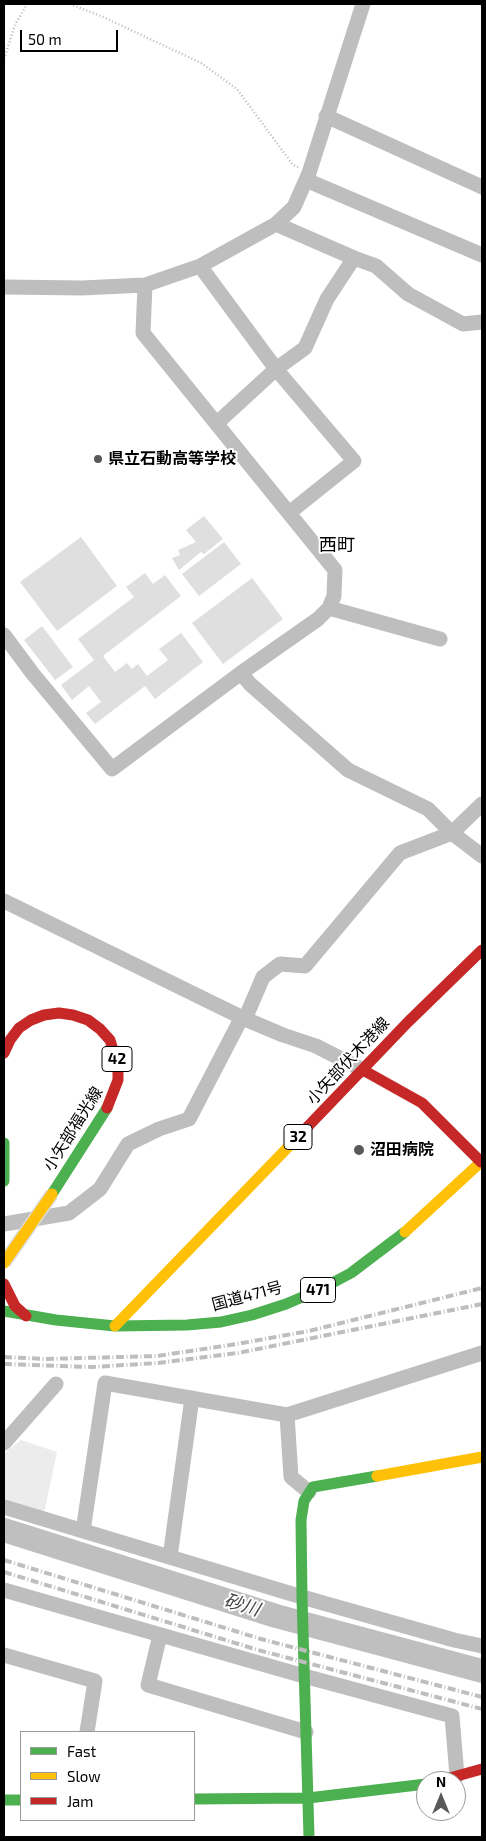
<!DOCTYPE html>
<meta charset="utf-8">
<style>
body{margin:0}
#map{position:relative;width:486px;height:1841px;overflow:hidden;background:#fff;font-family:"Exo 2",sans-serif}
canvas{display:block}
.frame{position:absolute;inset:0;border:5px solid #000;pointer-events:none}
.legend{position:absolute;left:20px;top:1731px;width:175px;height:90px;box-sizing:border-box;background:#fff;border:1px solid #999;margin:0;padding:6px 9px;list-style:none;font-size:15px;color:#000}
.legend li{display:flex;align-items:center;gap:10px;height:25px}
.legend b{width:25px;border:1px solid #999}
.north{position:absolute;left:416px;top:1771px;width:50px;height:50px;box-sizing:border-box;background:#fff;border:1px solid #999;border-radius:50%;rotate:0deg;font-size:14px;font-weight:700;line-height:20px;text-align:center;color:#000}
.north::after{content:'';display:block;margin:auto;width:18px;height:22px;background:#595959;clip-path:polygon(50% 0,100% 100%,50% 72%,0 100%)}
.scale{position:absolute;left:20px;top:30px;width:98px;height:22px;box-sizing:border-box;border:2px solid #000;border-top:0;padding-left:6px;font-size:15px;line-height:18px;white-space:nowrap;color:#000;-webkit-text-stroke:4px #fff;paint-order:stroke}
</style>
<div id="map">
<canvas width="486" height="1841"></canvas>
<div class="frame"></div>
<ul class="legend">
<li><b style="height:6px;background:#4caf50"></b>Fast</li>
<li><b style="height:6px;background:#ffc107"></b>Slow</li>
<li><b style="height:6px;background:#c62828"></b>Jam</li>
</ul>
<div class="north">N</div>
<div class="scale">50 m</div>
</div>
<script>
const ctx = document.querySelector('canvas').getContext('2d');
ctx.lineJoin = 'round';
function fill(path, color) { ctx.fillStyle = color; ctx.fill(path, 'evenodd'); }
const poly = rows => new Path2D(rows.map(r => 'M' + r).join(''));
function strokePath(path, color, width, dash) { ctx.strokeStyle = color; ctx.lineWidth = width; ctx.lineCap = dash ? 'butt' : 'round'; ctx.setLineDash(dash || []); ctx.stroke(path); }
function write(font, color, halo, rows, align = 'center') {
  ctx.font = font + ' "Exo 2","Noto Sans JP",sans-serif'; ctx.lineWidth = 4; ctx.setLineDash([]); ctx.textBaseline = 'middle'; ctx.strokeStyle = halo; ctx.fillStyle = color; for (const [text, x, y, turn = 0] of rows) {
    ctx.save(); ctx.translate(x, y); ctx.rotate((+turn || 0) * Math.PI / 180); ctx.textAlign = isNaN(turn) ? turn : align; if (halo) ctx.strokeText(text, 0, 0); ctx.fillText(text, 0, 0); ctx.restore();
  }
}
const green = poly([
 [21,1440,57,1452,44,1513,4,1502,4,1453]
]);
const river = poly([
 [4,1530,276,1616,482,1671]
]);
const building = poly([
 [204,516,223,539,204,554,201,552,179,570,172,558,180,555,178,550,196,542,186,530],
 [81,537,117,586,57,631,20,582],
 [224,542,241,564,199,596,182,574],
 [145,573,153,584,165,575,181,596,103,656,115,672,127,663,132,669,138,664,147,676,168,660,159,649,181,633,203,662,155,699,145,686,95,724,86,713,101,702,89,686,72,700,61,685,94,660,78,639,134,597,126,587],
 [252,578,283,619,223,664,192,623],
 [42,626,73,667,55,680,24,640]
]);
const path = poly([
 [70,4,103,17,201,63,237,89,293,165,298,167],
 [4,59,15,25,27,4]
]);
const street = poly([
 [326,116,482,187],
 [306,180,482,255],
 [276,224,354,258,376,266,408,294,463,324,482,322],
 [200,266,276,369,354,461,289,513],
 [4,287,82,288,145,285,200,266,276,224,294,207,309,173,363,4],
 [217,423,276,369,305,348,327,299,354,258],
 [329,608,440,639],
 [4,635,33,674,112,769,241,673,318,619,329,608,334,596,335,570,143,333,145,285],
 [241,673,250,684,348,770,428,809,452,833,482,856],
 [4,901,245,1019,283,1035,316,1046,363,1070],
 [245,1019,263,977,280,964,305,966,400,853,452,833,482,804],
 [4,1224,69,1213,100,1189,128,1144,159,1129,189,1119,242,1017],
 [287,1415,291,1477,309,1492],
 [4,1443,56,1384],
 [4,1507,302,1597,454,1640,482,1646],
 [83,1531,105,1383,287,1415,482,1353],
 [170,1557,192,1398],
 [4,1590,304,1676,452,1716,457,1776],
 [160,1635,148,1685,306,1732],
 [4,1655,95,1681,87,1732]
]);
const fast = poly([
 [4,1143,4,1181],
 [52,1194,107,1108],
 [4,1311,56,1320,115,1326,187,1325,221,1322,252,1315,286,1304,319,1290,351,1273,405,1232],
 [194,1799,308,1798,426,1784],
 [4,1800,21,1800],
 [309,1837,302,1597,301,1520,304,1501,313,1487,377,1476]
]);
const slow = poly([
 [405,1232,482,1161],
 [115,1326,293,1142],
 [377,1476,482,1457]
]);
const jam = poly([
 [4,1053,10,1040,19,1028,31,1020,44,1015,59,1013,73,1015,88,1020,100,1029,110,1040,118,1066,118,1080,107,1108],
 [363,1070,422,1103,481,1162],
 [293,1142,408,1022,482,950],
 [4,1284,15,1306,26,1316],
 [439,1781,482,1769]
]);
const rail = poly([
 [4,1357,45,1359,157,1356,237,1344,309,1331,482,1288],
 [4,1364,92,1367,158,1363,238,1353,482,1304],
 [4,1560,261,1639,482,1697],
 [4,1572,258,1650,482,1709]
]);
const slowBridge = poly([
 [4,1263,52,1194]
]);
const markers = [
 [98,459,5,"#595959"],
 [359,1150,6,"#595959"]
];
const shields = [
 [117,1059,30],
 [298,1137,28],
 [318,1290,35]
];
const shieldNames = [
 ["42",117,1059],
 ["32",298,1137],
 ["471",318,1290]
];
const poiNames = [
 ["県立石動高等学校",108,459],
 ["沼田病院",370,1150]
];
const streetNames = [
 ["小矢部伏木港線",348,1061,-47],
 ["小矢部福光線",73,1129,-58],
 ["国道471号",247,1296,-15]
];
const neighbourhoodNames = [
 ["西町",337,545]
];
const waterNames = [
 ["砂川",242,1605,17]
];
fill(green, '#ececec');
strokePath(river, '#bfbfbf', 24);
fill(building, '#dfdfdf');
strokePath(path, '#b9b9b9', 2.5, [1, 2.5]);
strokePath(street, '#bebebe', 15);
strokePath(fast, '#4caf50', 11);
strokePath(slow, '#ffc107', 11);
strokePath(jam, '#c62828', 11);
strokePath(rail, '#bebebe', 4, [8, 2.5, 1, 2.5]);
strokePath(slowBridge, '#dbdbdb', 14, []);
strokePath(slowBridge, '#ffc107', 11);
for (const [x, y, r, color] of markers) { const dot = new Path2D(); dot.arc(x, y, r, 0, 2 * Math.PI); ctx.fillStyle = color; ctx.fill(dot); strokePath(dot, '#fff', 2); }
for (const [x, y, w] of shields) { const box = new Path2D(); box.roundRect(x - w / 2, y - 12.5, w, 25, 4); ctx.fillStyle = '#fff'; ctx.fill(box); strokePath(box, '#000', 1); }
write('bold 15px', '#000', null, shieldNames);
write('bold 16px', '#000', '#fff', poiNames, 'left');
write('16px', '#000', '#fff', streetNames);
write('18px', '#000', '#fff', neighbourhoodNames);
write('italic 18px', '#444', '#fff', waterNames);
</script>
